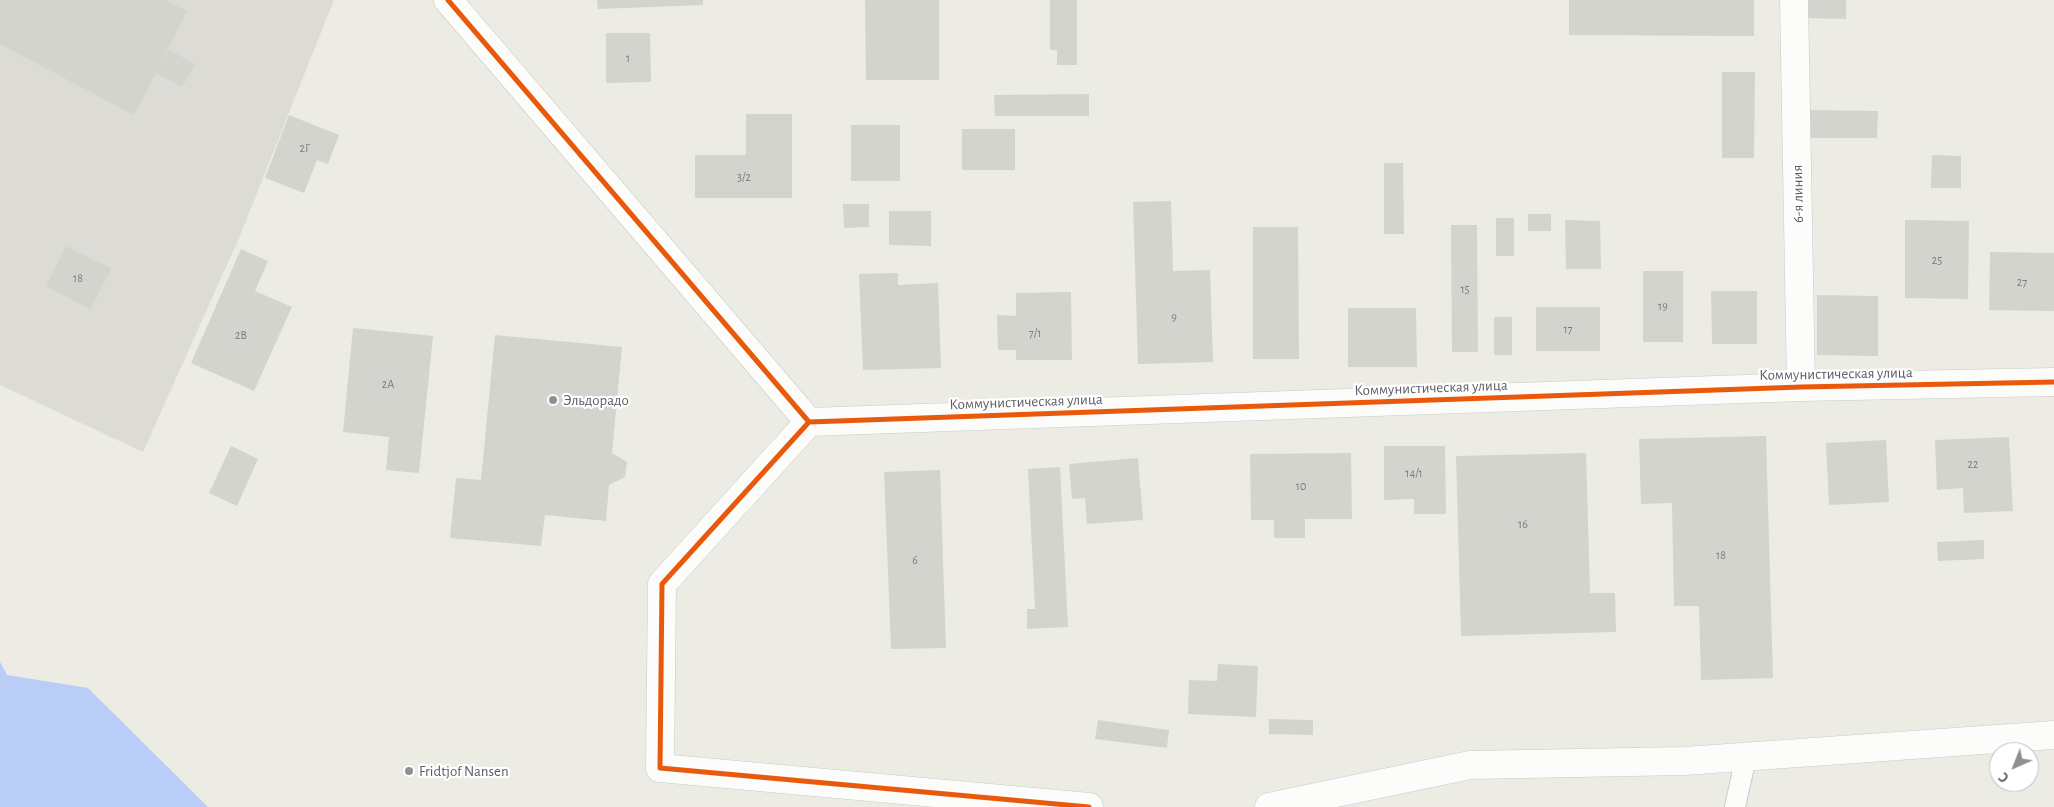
<!DOCTYPE html>
<meta charset="utf-8">
<style>
body{margin:0}
#map{position:relative;width:2054px;height:807px;overflow:hidden;background:#ecece5;font-family:"Alegreya Sans",sans-serif}
canvas{display:block}
.north{position:absolute;left:1989px;top:742px;width:50px;height:50px;box-sizing:border-box;background:#fff;border:1px solid #bdbec1;border-radius:50%;rotate:224deg;font-size:14px;font-weight:700;line-height:20px;text-align:center;color:#5b5d65}
.north::after{content:'';display:block;margin:auto;width:18px;height:22px;background:#8e8f92;clip-path:polygon(50% 0,100% 100%,50% 72%,0 100%)}
</style>
<div id="map">
<canvas width="2054" height="807"></canvas>
<div class="north">С</div>
</div>
<script>
const ctx = document.querySelector('canvas').getContext('2d');
ctx.lineJoin = 'round';
function fill(path, color) { ctx.fillStyle = color; ctx.fill(path, 'evenodd'); }
const poly = rows => new Path2D(rows.map(r => 'M' + r).join(''));
function strokePath(path, color, width, dash) { ctx.strokeStyle = color; ctx.lineWidth = width; ctx.lineCap = dash ? 'butt' : 'round'; ctx.setLineDash(dash || []); ctx.stroke(path); }
function write(font, color, halo, rows, align = 'center') {
  ctx.font = font + ' "Alegreya Sans",sans-serif'; ctx.lineWidth = 4.5; ctx.setLineDash([]); ctx.textBaseline = 'middle'; ctx.strokeStyle = halo; ctx.fillStyle = color; for (const [text, x, y, turn = 0] of rows) {
    ctx.save(); ctx.translate(x, y); ctx.rotate((+turn || 0) * Math.PI / 180); ctx.textAlign = isNaN(turn) ? turn : align; if (halo) ctx.strokeText(text, 0, 0); ctx.fillText(text, 0, 0); ctx.restore();
  }
}
const industrial = poly([
 [0,0,334,0,239,238,143,452,0,385]
]);
const water = poly([
 [0,662,7,675,88,688,208,807,0,807]
]);
const building = poly([
 [0,0,165,0,187,11,157,71,169,50,195,64,182,87,156,73,134,115,0,44],
 [597,0,703,0,703,5,598,9],
 [865,0,939,0,939,80,866,80],
 [1050,0,1077,0,1077,65,1057,65,1057,50,1050,50],
 [1569,0,1754,0,1754,36,1569,35],
 [1803,0,1846,0,1846,19,1803,18],
 [606,33,650,33,651,82,606,83],
 [1722,72,1755,72,1754,158,1722,158],
 [1089,94,1089,116,995,116,994,95],
 [1807,110,1878,111,1877,138,1807,138],
 [746,114,792,114,792,198,695,198,695,155,746,155],
 [289,115,339,135,328,164,317,160,304,193,265,178],
 [851,125,900,125,900,181,851,181],
 [962,129,1015,129,1015,170,962,170],
 [1932,155,1961,156,1961,188,1931,188],
 [1384,163,1403,163,1404,234,1384,234],
 [1171,201,1173,271,1210,270,1213,362,1138,364,1133,202],
 [843,204,869,204,869,227,844,228],
 [889,211,931,211,931,246,889,245],
 [1528,214,1551,214,1551,231,1528,231],
 [1496,218,1514,218,1514,256,1496,256],
 [1565,220,1600,221,1601,269,1566,269],
 [1905,220,1969,221,1968,299,1905,298],
 [1451,225,1477,225,1478,352,1452,352],
 [1253,227,1298,227,1299,359,1253,359],
 [66,246,111,269,90,309,46,286],
 [241,249,268,261,255,291,292,307,254,391,191,363],
 [1990,252,2054,253,2054,311,1989,310],
 [1643,271,1683,271,1683,342,1643,342],
 [898,273,898,285,938,283,941,368,863,370,859,274],
 [1711,291,1757,291,1757,344,1712,344],
 [1071,292,1072,360,1016,360,1016,350,998,350,997,315,1016,316,1016,293],
 [1817,295,1878,296,1878,356,1817,355],
 [1536,307,1600,307,1600,351,1536,351],
 [1348,308,1416,308,1417,367,1348,367],
 [1494,317,1512,317,1512,355,1494,355],
 [353,328,433,336,419,473,386,470,389,437,343,432],
 [495,335,622,347,612,453,627,462,625,477,609,485,606,521,545,515,541,546,450,538,456,478,481,480],
 [1766,436,1773,678,1701,680,1699,606,1674,606,1672,503,1641,504,1639,439],
 [2009,437,2013,511,1964,513,1963,488,1937,490,1935,440],
 [1886,440,1889,502,1829,505,1826,443],
 [231,446,258,459,237,506,209,493],
 [1384,446,1445,446,1446,514,1414,514,1414,499,1384,500],
 [1351,453,1352,519,1305,519,1305,538,1274,538,1274,520,1251,520,1250,454],
 [1586,453,1590,593,1615,593,1616,632,1461,636,1456,456],
 [1138,458,1143,520,1087,524,1085,498,1072,499,1069,464],
 [1060,467,1068,627,1027,629,1027,609,1035,609,1028,469],
 [940,470,946,648,891,649,884,472],
 [1984,540,1984,559,1938,561,1937,542],
 [1218,664,1258,666,1256,717,1188,714,1189,680,1217,681],
 [1269,719,1313,720,1313,735,1269,734],
 [1098,720,1169,730,1167,748,1095,739]
]);
const lane = poly([
 [1735,807,1746,757]
]);
const street = poly([
 [448,0,809,422,662,584,660,768,1089,807],
 [1794,0,1801,387],
 [809,422,1801,387,2054,382],
 [1269,807,1470,765,1685,761,2054,735]
]);
const cycleway = poly([
 [448,0,809,422,662,584,660,768,1089,807],
 [809,422,1801,387,2054,382]
]);
const markers = [
 [553,400,5,"#8e8f92"],
 [409,771,5,"#8e8f92"]
];
const numberNames = [
 ["1",628,58],
 ["2Г",305,148],
 ["3/2",744,177],
 ["25",1937,260],
 ["18",78,278],
 ["27",2022,282],
 ["15",1465,289],
 ["19",1663,306],
 ["9",1174,317],
 ["17",1568,329],
 ["7/1",1035,333],
 ["2В",241,335],
 ["2А",388,384],
 ["22",1973,464],
 ["14/1",1414,473],
 ["10",1301,486],
 ["16",1523,524],
 ["18",1721,555],
 ["6",915,560]
];
const streetNames = [
 ["6-я линия",1798,194,-91],
 ["Коммунистическая улица",1836,374,-1],
 ["Коммунистическая улица",1431,388,-2],
 ["Коммунистическая улица",1026,402,-2]
];
const poiNames = [
 ["Эльдорадо",563,400],
 ["Fridtjof Nansen",419,771]
];
fill(industrial, '#dcdbd5');
fill(water, '#b9cdf7');
fill(building, '#d4d4cf');
strokePath(lane, '#c9c9c8', 22);
strokePath(street, '#c9c9c8', 29);
strokePath(lane, '#fcfcfb', 20);
strokePath(street, '#fcfcfb', 28);
strokePath(cycleway, '#e8590c', 5);
for (const [x, y, r, color] of markers) { const dot = new Path2D(); dot.arc(x, y, r, 0, 2 * Math.PI); ctx.fillStyle = color; ctx.fill(dot); strokePath(dot, '#fff', 2); }
write('12px', '#7a7c80', null, numberNames);
write('15px', '#5b5d65', '#fff', streetNames);
write('15px', '#5b5d65', '#fff', poiNames, 'left');
</script>
